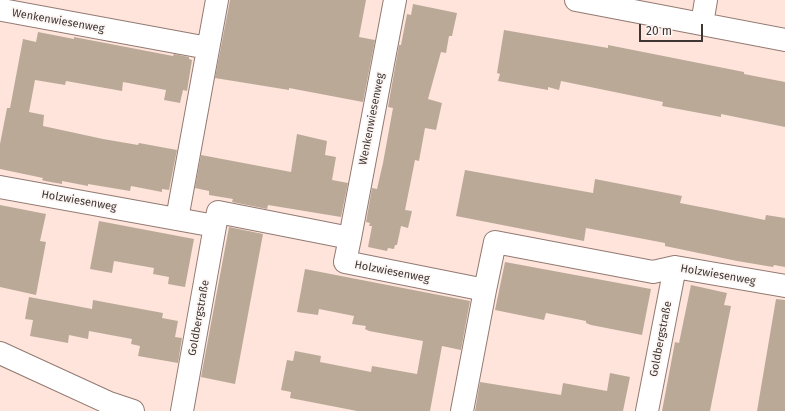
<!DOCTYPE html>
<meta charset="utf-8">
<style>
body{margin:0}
#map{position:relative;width:785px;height:411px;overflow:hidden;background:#fee4db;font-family:"Fira Sans",sans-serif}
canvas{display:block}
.scale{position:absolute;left:639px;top:24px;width:64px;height:18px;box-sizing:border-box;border:2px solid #3f3532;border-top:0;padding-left:5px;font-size:12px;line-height:14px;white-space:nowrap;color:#3f3532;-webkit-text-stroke:3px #fbf6f4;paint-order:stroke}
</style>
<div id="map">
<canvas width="785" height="411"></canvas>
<div class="scale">20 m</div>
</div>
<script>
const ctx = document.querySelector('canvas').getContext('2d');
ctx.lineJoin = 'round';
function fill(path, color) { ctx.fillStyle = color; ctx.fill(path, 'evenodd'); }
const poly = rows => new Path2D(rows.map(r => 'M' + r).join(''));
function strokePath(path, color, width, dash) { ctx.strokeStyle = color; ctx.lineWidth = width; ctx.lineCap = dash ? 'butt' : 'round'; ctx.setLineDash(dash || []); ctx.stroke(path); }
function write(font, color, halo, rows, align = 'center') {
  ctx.font = font + ' "Fira Sans",sans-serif'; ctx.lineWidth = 3.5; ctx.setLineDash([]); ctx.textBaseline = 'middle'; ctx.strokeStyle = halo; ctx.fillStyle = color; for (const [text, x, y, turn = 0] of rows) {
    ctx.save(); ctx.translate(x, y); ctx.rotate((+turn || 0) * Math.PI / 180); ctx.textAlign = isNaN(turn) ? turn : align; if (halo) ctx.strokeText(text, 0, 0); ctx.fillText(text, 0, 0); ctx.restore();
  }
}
const building = poly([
 [230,0,366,0,359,37,375,40,363,102,289,88,289,90,215,78],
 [413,4,457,13,452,36,449,36,446,53,441,52,428,99,442,103,436,130,425,128,419,161,415,160,405,210,412,211,408,228,401,226,397,245,395,245,394,249,388,248,387,251,368,247,372,226,369,226,370,223,366,222,372,188,377,189,383,163,393,108,388,107,399,45,401,45,407,14,411,15],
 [504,30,608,48,608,45,744,72,744,74,785,82,785,127,721,114,721,117,662,106,663,102,561,81,559,90,548,87,548,90,498,81,500,74,497,73],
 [38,32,74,39,74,37,173,56,174,54,189,57,189,59,192,60,187,91,183,90,180,103,164,100,166,90,123,82,122,91,66,81,65,85,35,80,29,112,44,115,43,126,103,139,138,145,139,143,177,150,169,190,162,189,162,192,131,186,130,191,88,184,88,186,62,181,62,184,45,181,42,180,43,178,0,169,0,144,7,108,10,108,23,39,36,42],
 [297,134,327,141,325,155,336,157,332,180,348,183,341,217,268,205,267,209,232,202,233,199,209,195,209,191,195,188,201,155,291,172],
 [465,170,593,193,595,179,682,196,680,203,716,210,765,220,766,215,785,218,785,267,774,265,773,267,737,261,665,246,665,243,586,228,584,241,456,216],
 [0,205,46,214,40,241,46,242,36,295,0,287],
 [99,221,194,239,185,287,168,284,169,277,153,274,154,268,114,261,112,273,90,269],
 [229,227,263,234,235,384,201,377],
 [505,262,651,289,642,335,591,325,586,323,586,321,546,313,544,320,495,310],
 [305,269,470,301,461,350,442,346,430,411,357,411,290,398,291,392,281,390,287,360,293,361,295,351,321,356,320,362,371,372,372,366,417,374,423,341,369,331,365,329,366,326,352,324,354,316,319,309,318,315,297,312],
 [691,285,727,293,724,305,731,306,710,411,662,411,675,342,679,343],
 [29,297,92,309,93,300,163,313,162,318,178,321,175,337,182,338,178,363,138,356,140,346,131,344,132,339,89,331,88,339,69,335,68,343,30,336,33,320,25,319],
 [776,299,785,300,785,411,757,411],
 [610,373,630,377,623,411,475,411,480,382,561,395,563,383,607,391]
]);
const minor = poly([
 [576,0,785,40],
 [2,10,208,48],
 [702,24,706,0],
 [0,187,215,226,218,212,350,238,345,262,485,290,495,242,653,272,675,267,785,286],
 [177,219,217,0],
 [350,238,395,0],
 [0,353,109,403,133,411],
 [182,411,215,226],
 [462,411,485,290],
 [647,411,675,267]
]);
const streetNames = [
 ["Wenkenwiesenweg",58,21,10],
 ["Wenkenwiesenweg",372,119,-79],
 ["Holzwiesenweg",79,201,10],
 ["Holzwiesenweg",392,272,11],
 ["Holzwiesenweg",718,275,10],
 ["Goldbergstraße",199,318,-80],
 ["Goldbergstraße",661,339,-79]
];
fill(building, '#bba998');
strokePath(minor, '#927a72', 24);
strokePath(minor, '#fff', 22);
write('11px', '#3f3532', '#fbf6f4', streetNames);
</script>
